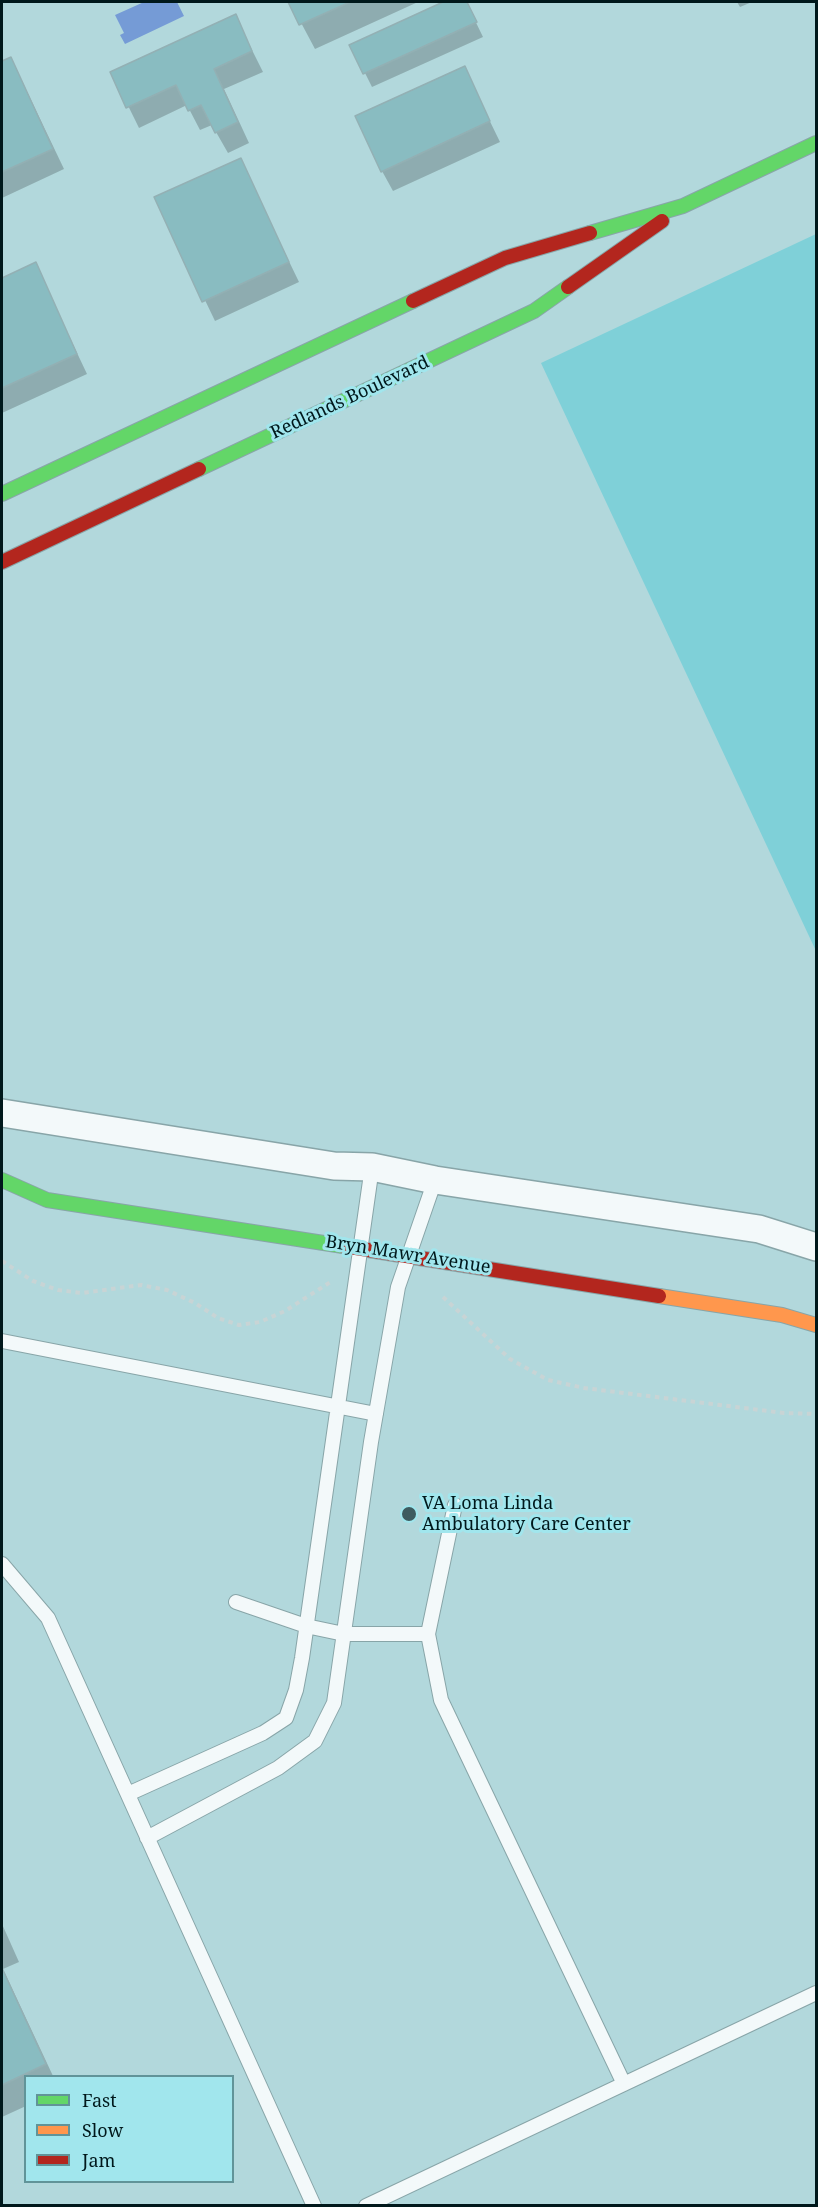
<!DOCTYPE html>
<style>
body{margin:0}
#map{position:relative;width:818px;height:2207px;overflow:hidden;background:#b2d8dc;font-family:"Noto Serif",serif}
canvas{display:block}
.frame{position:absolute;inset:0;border:3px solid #00181b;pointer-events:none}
.legend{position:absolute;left:24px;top:2075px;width:210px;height:108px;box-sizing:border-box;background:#a1e6ed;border:2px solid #619499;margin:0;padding:8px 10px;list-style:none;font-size:18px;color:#00181b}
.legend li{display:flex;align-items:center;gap:12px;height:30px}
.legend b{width:30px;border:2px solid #619499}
</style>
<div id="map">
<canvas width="818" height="2207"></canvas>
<div class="frame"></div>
<ul class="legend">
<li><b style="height:8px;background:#63d668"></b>Fast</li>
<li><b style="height:8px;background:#ff974d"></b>Slow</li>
<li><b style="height:8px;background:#b3261e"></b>Jam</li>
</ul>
</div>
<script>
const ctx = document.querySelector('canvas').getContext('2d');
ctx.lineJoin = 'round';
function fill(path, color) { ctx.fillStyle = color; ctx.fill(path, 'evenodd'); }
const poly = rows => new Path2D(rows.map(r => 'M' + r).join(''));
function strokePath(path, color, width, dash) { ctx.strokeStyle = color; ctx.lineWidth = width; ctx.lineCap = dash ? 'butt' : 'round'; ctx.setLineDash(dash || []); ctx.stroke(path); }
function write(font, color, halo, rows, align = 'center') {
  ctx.font = font + ' "Noto Serif",serif'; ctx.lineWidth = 6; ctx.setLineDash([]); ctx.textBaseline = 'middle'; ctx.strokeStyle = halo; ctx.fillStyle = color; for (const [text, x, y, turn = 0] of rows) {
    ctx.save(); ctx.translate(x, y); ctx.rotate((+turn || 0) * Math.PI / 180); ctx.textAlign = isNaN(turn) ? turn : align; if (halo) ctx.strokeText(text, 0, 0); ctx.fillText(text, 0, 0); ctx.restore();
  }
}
const green = poly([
 [816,234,816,951,541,363]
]);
const water = poly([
 [144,2,177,2,184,16,125,44,120,35,124,33,115,15]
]);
const shadow = poly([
 [290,2,418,2,315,49],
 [447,2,466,2,483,37,372,87,351,45],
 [737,2,752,2,740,7],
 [235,16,263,72,224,89,249,143,228,153,212,125,200,130,187,105,139,128,112,73],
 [11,58,64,169,2,198,2,63],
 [464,68,500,142,393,191,382,171],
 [240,160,299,282,215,321,156,198],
 [35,264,87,374,2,413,2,279],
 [2,1924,19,1962,3,1969,53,2076,26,2076,26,2106,2,2117]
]);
const building = poly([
 [288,2,350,2,299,25,288,2],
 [443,2,467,2,477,22,363,74,349,45,443,2],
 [236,14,252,51,214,69,238,122,215,133,201,105,188,111,176,85,126,108,110,72,236,14],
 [11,57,53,149,2,172,2,61,11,57],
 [465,66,490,121,381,172,355,116,465,66],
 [241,158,289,262,202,302,154,197,241,158],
 [36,262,77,354,2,388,2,278,36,262],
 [2,1968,46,2064,2,2085,2,1968]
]);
const path = poly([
 [2,1261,33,1281,58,1290,82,1293,141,1285,167,1290,195,1303,218,1318,239,1325,260,1322,285,1311,332,1281],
 [443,1297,510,1359,548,1380,584,1388,784,1413,816,1414]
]);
const lane = poly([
 [2,1341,376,1414],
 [455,1505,428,1634,441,1700,624,2084],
 [2,1564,48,1618,314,2206],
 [236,1602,306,1626,344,1634,428,1634],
 [128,1794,263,1733,286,1718,296,1690,302,1658,372,1167],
 [147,1838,278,1768,315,1741,334,1703,371,1442,398,1287,435,1180],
 [366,2206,816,1993]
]);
const street = poly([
 [2,1113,334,1166,372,1167,435,1180,759,1229,816,1247]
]);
const fast = poly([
 [590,233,683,206,816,143],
 [199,469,534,311,568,287],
 [2,494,413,301],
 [2,1180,47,1200,343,1246]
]);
const slow = poly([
 [659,1296,782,1315,816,1325]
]);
const jam = poly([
 [568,287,662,221],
 [413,301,505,258,590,233],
 [2,562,199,469],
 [343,1246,659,1296]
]);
const markers = [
 [409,1514,8,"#3e5b5f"]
];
const streetNames = [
 ["Redlands Boulevard",350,398,-25],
 ["Bryn Mawr Avenue",408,1255,9]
];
const poiNames = [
 ["VA Loma Linda",422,1504],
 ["Ambulatory Care Center",422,1525]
];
fill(green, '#7fd0d8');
fill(water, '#759bd6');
fill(shadow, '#0003');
fill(building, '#89bcc1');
strokePath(building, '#93b0b4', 1.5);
strokePath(lane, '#88a5a8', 16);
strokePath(street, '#88a5a8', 30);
strokePath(fast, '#88a5a8', 16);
strokePath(slow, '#88a5a8', 16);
strokePath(jam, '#88a5a8', 16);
strokePath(path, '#c8d4d5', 4, [4.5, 4.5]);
strokePath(lane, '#f3f9fa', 14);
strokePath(street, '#f3f9fa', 27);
strokePath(fast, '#63d668', 14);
strokePath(slow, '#ff974d', 14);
strokePath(jam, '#b3261e', 14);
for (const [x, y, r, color] of markers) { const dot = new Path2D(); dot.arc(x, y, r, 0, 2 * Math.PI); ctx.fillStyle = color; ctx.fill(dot); strokePath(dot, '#a1e6ed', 2); }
write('18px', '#00181b', '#a1e6ed', streetNames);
write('18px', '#00181b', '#a1e6ed', poiNames, 'left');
</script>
